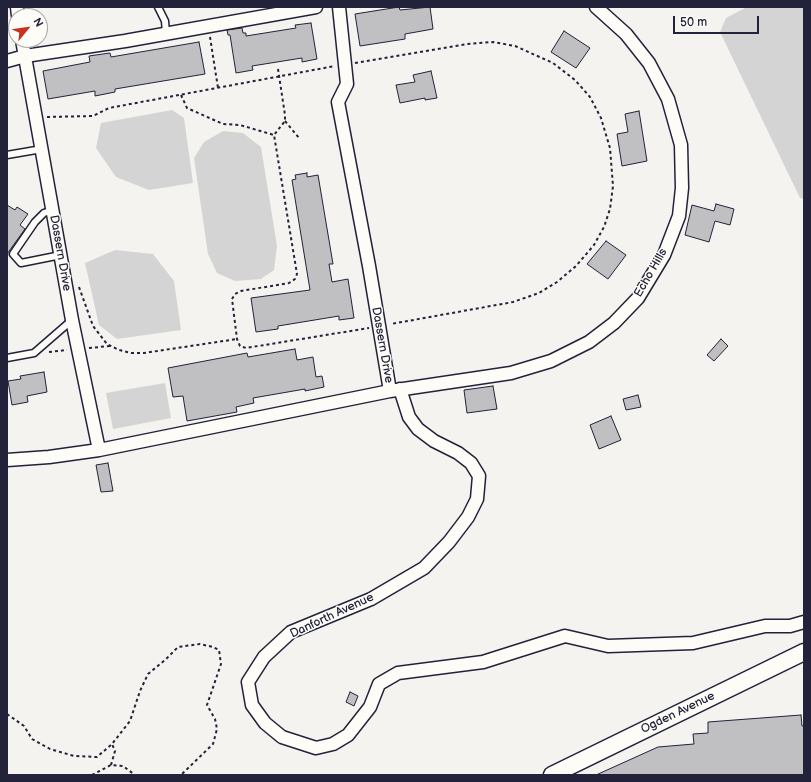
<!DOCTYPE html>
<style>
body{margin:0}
#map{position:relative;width:811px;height:782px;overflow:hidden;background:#f4f3ef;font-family:"Balsamiq Sans",sans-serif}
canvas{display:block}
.frame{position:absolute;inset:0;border:8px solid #22223b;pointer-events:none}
.north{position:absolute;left:8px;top:8px;width:40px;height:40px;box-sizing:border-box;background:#fdfcf7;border:1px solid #a5a5ac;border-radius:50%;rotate:61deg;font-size:11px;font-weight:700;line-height:16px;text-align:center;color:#22223b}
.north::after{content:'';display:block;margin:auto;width:14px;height:18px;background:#c8321e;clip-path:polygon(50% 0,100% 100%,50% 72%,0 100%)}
.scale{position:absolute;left:673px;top:16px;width:86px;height:18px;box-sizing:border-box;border:2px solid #22223b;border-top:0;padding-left:5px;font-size:12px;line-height:14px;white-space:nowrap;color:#22223b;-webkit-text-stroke:3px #fdfcf7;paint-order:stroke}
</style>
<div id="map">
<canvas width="811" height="782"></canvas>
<div class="frame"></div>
<div class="north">N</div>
<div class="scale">50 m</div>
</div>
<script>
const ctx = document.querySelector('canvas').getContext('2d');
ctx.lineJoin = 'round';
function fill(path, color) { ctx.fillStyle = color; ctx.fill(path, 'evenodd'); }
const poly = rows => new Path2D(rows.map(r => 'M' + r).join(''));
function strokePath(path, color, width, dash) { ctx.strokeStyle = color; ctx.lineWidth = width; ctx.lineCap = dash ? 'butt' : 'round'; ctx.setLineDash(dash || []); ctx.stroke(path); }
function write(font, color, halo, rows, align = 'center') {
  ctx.font = font + ' "Balsamiq Sans",sans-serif'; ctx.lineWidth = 3; ctx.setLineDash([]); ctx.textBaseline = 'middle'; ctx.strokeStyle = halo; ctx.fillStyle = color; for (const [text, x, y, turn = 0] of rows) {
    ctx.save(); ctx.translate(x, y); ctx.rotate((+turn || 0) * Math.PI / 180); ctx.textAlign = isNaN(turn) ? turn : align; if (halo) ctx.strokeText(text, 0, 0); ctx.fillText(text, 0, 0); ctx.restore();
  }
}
const green = poly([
 [747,7,804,7,804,199,800,198,720,32,726,18],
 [172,110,184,118,193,183,149,190,116,177,96,148,101,123],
 [223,131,243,133,261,147,277,246,274,270,261,279,235,281,217,273,208,254,194,158,204,142],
 [115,250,153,254,174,281,181,330,117,339,99,325,85,263],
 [165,383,171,418,113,429,106,393]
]);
const building = poly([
 [399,7,400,10,430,7,433,29,405,34,405,39,360,46,355,14,399,7],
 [311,23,317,59,302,62,302,58,252,66,253,70,236,73,230,35,228,35,227,30,242,28,243,33,246,33,246,36,296,28,295,25,311,23],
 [564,31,590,48,576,68,551,52,564,31],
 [199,42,205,74,115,89,115,92,95,96,95,91,48,99,43,71,90,62,89,56,110,53,111,57,199,42],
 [431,71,437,98,425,100,425,98,400,103,396,85,415,82,413,75,431,71],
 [639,111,647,161,622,166,617,134,628,132,625,114,639,111],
 [307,173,307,177,318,175,333,264,329,264,332,282,348,279,354,318,339,320,339,316,278,326,278,329,256,332,251,298,310,290,292,180,296,179,295,175,307,173],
 [716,204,734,209,730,225,715,221,709,242,685,235,692,205,714,211,716,204],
 [7,205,15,210,17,207,28,214,20,225,25,229,7,254,7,205],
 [606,241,626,255,608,279,587,264,606,241],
 [721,339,728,346,714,361,707,355,721,339],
 [295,349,297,360,313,357,316,377,322,376,324,387,305,391,305,389,253,398,254,403,236,407,237,412,187,421,183,396,173,397,168,368,247,353,248,357,295,349],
 [44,372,47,392,27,396,28,402,12,405,8,381,21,379,20,376,44,372],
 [493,386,497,409,467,413,464,390,493,386],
 [638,395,641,407,626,410,623,399,638,395],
 [611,416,621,440,599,449,590,425,611,416],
 [108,463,113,491,101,492,96,465,108,463],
 [350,692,358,696,354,706,346,702,350,692],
 [801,715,802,726,804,726,804,775,596,775,658,747,694,744,693,734,708,733,708,722,801,715]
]);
const path = poly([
 [210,37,218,88],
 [355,63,467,44,493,42,515,46,553,63,575,80,590,97,601,118,610,148,613,186,610,209,604,227,594,245,576,266,557,282,539,293,513,302,391,324],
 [278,69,285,115,285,121,274,135,297,274,295,279,289,283,241,291,235,294,232,299,237,339,240,346,246,348,369,328],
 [181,95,187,108,223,124,240,125,274,135],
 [47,117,93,116,109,108,335,66],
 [285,121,299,138],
 [79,287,93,326,107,344,119,350,131,353,144,353,237,339],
 [89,348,110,346],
 [49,352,67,350],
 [7,714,24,726,32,739,50,749,74,756,97,757,112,744,130,721,140,691,148,674,165,660,178,647,200,644,213,647,219,650,221,664,207,705,215,719,217,729,213,744,181,775],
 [111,765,115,751,112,744],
 [92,775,111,765,123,766,135,775]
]);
const lane = poly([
 [158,7,165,21,166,33],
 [7,155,42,149],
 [53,210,44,213,35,222,13,254,21,263,61,255],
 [7,358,34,353,72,320]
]);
const street = poly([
 [17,7,18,16],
 [339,7,347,84,338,102,369,266,390,391],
 [22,40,72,320,99,450],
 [7,61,25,56,125,41,316,7],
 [400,389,409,417,418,429,434,441,458,453,471,463,479,476,477,499,468,517,449,542,424,568,371,599,291,632,264,657,248,682,252,705,265,723,282,737,316,748,333,744,348,735,370,707,379,684,398,673,483,662,565,636,608,646,693,643,765,626,790,626,804,622],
 [7,460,49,457,99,450,390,391,511,373,551,361,589,342,614,323,638,298,664,255,679,216,682,188,681,145,668,99,649,63,626,34,596,7]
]);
const secondary = poly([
 [552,775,804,652]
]);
const streetNames = [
 ["Dassern Drive",60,253,80],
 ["Echo Hills",651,273,-60],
 ["Dassern Drive",382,345,80],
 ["Danforth Avenue",332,616,-25],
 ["Ogden Avenue",678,713,-26]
];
fill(green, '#d5d4d5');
fill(building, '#c0bfc2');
strokePath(building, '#22223b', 1);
strokePath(lane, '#22223b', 9);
strokePath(street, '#22223b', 15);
strokePath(secondary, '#22223b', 19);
strokePath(path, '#22223b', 2, [3, 3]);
strokePath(lane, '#fdfcf7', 6);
strokePath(street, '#fdfcf7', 12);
strokePath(secondary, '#fdfcf7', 16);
write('12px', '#22223b', '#fdfcf7', streetNames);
</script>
